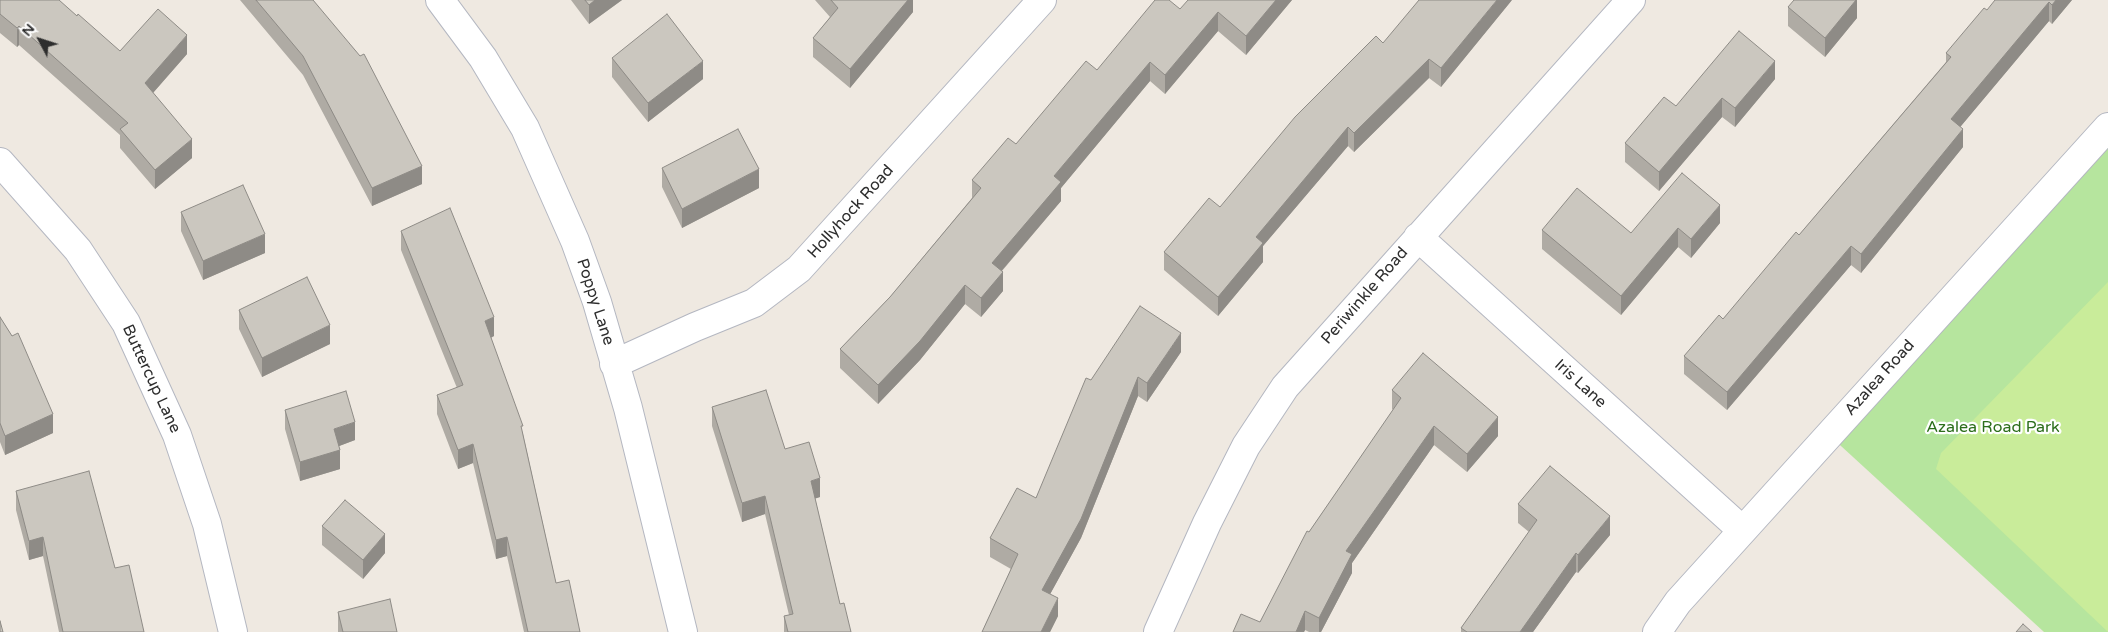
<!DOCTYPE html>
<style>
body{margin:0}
#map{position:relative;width:2108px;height:632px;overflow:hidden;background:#efe9e1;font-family:"Varela Round",sans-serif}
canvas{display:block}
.north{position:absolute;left:15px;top:15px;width:50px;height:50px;-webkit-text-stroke:4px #fff;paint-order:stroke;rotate:310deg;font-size:14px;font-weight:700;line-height:20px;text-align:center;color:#2e2e2e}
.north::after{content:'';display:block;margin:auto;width:18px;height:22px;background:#2e2e2e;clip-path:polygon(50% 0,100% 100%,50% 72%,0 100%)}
</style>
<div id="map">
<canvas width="2108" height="632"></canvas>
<div class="north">N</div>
</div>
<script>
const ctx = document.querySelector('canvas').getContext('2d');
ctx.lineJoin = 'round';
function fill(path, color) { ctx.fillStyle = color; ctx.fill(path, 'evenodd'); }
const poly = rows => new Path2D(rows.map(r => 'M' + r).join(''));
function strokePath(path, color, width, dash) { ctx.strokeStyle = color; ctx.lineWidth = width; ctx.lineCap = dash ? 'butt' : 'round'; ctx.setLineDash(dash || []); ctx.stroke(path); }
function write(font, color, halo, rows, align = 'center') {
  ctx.font = font + ' "Varela Round",sans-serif'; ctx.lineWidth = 4.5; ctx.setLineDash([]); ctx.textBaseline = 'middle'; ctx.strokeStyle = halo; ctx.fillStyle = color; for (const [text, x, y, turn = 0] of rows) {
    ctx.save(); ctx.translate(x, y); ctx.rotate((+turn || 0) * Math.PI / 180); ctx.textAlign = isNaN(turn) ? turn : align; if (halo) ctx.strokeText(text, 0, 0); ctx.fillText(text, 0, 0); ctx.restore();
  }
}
const green = poly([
 [2108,127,2108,632,2044,632,1829,435]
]);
const pitch = poly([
 [2108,282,2108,632,1936,469,1941,453]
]);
const street = poly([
 [440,0,483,58,525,128,575,241,597,302,628,408,683,632],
 [0,162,78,250,126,323,177,435,207,524,233,632],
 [1418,237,1742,530],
 [614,364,695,327,754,303,799,269,1042,0],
 [1158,632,1207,523,1246,446,1285,387,1631,0],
 [1657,632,1678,602,2108,127]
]);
const wall = poly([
 [0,0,120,51,187,54,153,93,192,158,155,189,120,148,120,135,19,45,17,47,0,33],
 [240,0,313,0,422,184,372,206,303,75],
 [571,0,622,0,589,24],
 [815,0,913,0,913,12,850,88,813,57,813,38,830,17],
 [1292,0,1246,55,1218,31,1165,94,1150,81,1061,188,1061,201,1002,271,1003,291,981,317,965,304,920,360,878,404,840,368,840,349,890,297,972,198,972,180,1016,144,1097,70,1180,9],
 [1512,0,1441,87,1429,78,1354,152,1348,146,1263,246,1263,262,1218,316,1164,270,1164,252,1220,207],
 [1857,0,1857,18,1825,57,1788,26,1788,7],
 [2072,0,2052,24,2049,21,1960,127,1963,147,1861,273,1851,265,1727,410,1684,374,1684,356,1723,319,1799,235,1946,62,1946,53,1987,10],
 [612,58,703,79,648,122,612,77],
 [1775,79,1735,127,1722,117,1659,191,1625,162,1625,143,1676,106],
 [662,168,759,188,682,228,662,187],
 [181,212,265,253,203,280,181,231],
 [1720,223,1691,258,1678,247,1621,315,1542,249,1542,230,1631,233],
 [401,231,494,336,491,338,523,434,556,583,580,632,524,632,507,556,496,559,473,463,458,469,437,414,437,395,457,388,401,250],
 [239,310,330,344,262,377,239,329],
 [0,317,12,336,53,433,5,455,0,442],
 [1181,352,1147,402,1138,396,1081,538,1050,594,1058,616,1050,632,982,632,1011,569,990,557,990,538,1036,498,1091,380],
 [1392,390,1498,436,1467,472,1434,445,1352,563,1352,573,1321,632,1309,632,1305,630,1304,632,1233,632,1260,622,1309,532,1393,410,1392,409],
 [712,407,785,449,820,497,815,498,840,604,851,632,784,632,784,616,789,615,765,514,742,522,712,426],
 [285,410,355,440,339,446,340,469,300,481,285,429],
 [16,491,115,568,144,632,59,632,43,556,29,560,16,510],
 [1518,504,1610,535,1578,573,1576,572,1533,632,1461,632,1461,628,1529,532,1518,523],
 [322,526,385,553,363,579,322,545],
 [338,612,397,632,338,632]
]);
const shadedWall = poly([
 [595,0,622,0,589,24,589,5],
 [908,0,913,0,913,12,850,88,850,69],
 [1276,0,1292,0,1246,55,1246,36],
 [1497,0,1512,0,1441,87,1441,68],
 [1856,0,1857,0,1857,18,1825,57,1825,38],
 [2056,0,2072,0,2052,24,2052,5],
 [2049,2,2049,21,1951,138,1951,119],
 [1218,12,1218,31,1165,94,1165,75],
 [19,26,19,45,17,47,17,28],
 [187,35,187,54,145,102,145,83],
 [1429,59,1429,78,1354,152,1354,133],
 [703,61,703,79,648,122,648,103],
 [1775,61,1775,79,1735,127,1735,108],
 [1150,62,1150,81,1061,188,1061,201,992,282,992,263,1054,176],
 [1722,98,1722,117,1659,191,1659,172],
 [1348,127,1348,146,1263,246,1263,262,1218,316,1218,297,1256,237],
 [1963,129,1963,147,1861,273,1861,254],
 [192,139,192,158,155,189,155,170],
 [422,166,422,184,372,206,372,188],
 [759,169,759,188,682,228,682,209],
 [1720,205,1720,223,1691,258,1691,239],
 [1678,228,1678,247,1621,315,1621,296],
 [265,234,265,253,203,280,203,261],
 [1851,246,1851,265,1727,410,1727,392],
 [1003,272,1003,291,981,317,981,298],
 [965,285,965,304,920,360,878,404,878,385],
 [494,317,494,336,485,340,485,321],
 [330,325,330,344,262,377,262,358],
 [1181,333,1181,352,1147,402,1147,383],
 [1138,377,1138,396,1081,538,1042,609,1042,590],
 [53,414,53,433,5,455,5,436],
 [1498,417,1498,436,1467,472,1467,454],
 [355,422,355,440,334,448,334,429],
 [1434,426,1434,445,1352,563,1352,573,1321,632,1319,632,1319,618,1346,551],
 [473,444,473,463,458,469,458,450],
 [340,450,340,469,300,481,300,462],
 [820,478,820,497,811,500,811,481],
 [765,496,765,514,742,522,742,503],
 [1610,516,1610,535,1578,573,1578,555],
 [385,534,385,553,363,579,363,560],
 [43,537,43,556,29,560,29,541],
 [507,537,507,556,496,559,496,540],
 [1576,553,1576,572,1533,632,1520,632],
 [1058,598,1058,616,1050,632,1041,632],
 [1305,611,1305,630,1304,632,1296,632]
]);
const building = poly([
 [0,0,59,0,77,16,78,14,120,51,158,9,187,35,145,83,192,139,155,170,120,129,128,123,19,26,17,28,0,14,0,0],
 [256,0,313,0,360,56,364,54,422,166,372,188,303,56,256,0],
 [585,0,595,0,589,5,585,0],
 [831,0,908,0,850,69,813,38,838,8,831,0],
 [1155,0,1169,0,1180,9,1188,0,1276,0,1246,36,1218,12,1165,75,1150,62,1054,176,1061,182,992,263,1003,272,981,298,965,285,920,341,878,385,840,349,890,297,981,188,972,180,1008,138,1016,144,1086,61,1097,70,1155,0],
 [1419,0,1497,0,1441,68,1429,59,1354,133,1348,127,1256,237,1263,243,1218,297,1164,252,1209,198,1220,207,1295,117,1376,36,1383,43,1419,0],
 [1794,0,1856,0,1825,38,1788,7,1794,0],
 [1995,0,2056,0,2052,5,2049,2,1951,119,1963,129,1861,254,1851,246,1727,392,1684,356,1719,315,1723,319,1796,232,1799,235,1951,57,1946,53,1984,8,1987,10,1995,0],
 [667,14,703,61,648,103,612,58,667,14],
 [1739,31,1775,61,1735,108,1722,98,1659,172,1625,143,1664,97,1676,106,1739,31],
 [738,129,759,169,682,209,662,168,738,129],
 [1682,173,1720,205,1691,239,1678,228,1621,296,1542,230,1577,188,1631,233,1682,173],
 [243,185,265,234,203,261,181,212,243,185],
 [450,208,494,317,485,321,523,426,521,426,556,583,569,580,580,632,528,632,507,537,496,540,473,444,458,450,437,395,463,385,401,231,450,208],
 [307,277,330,325,262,358,239,310,307,277],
 [1140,306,1181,333,1147,383,1138,377,1081,519,1042,590,1058,598,1041,632,982,632,1018,554,990,538,1017,488,1036,498,1086,378,1091,380,1140,306],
 [0,317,12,336,18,333,53,414,5,436,0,423,0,317],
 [1423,353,1498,417,1467,454,1434,426,1346,551,1352,554,1319,618,1305,611,1296,632,1233,632,1241,614,1260,622,1307,531,1309,532,1401,398,1392,390,1423,353],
 [766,390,785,449,809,442,820,478,811,481,840,604,844,603,851,632,788,632,784,616,793,614,765,496,742,503,712,407,766,390],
 [346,391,355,422,334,429,340,450,300,462,285,410,346,391],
 [1550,466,1610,516,1578,555,1576,553,1520,632,1467,632,1461,628,1537,520,1518,504,1550,466],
 [89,471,115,568,129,565,144,632,63,632,43,537,29,541,16,491,89,471],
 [345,500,385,534,363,560,322,526,345,500],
 [390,599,397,632,343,632,338,612,390,599],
 [0,621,3,632,0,632,0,621],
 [2023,624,2032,632,2016,632,2023,624]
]);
const streetNames = [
 ["Hollyhock Road",851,212,-48],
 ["Periwinkle Road",1365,296,-49],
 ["Poppy Lane",595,302,72],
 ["Azalea Road",1880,378,-48],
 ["Buttercup Lane",151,379,65],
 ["Iris Lane",1580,384,42]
];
const parkNames = [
 ["Azalea Road Park",1993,428]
];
fill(green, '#b6e59e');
fill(pitch, '#c9ec9a');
strokePath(street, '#b4b7c1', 30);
strokePath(street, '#fff', 28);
fill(wall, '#afaba4');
fill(shadedWall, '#8e8b86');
fill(building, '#cbc7bf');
strokePath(building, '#8e8b86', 1);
write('16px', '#2e2e2e', '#fff', streetNames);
write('16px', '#2c6e1b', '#fff', parkNames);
</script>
